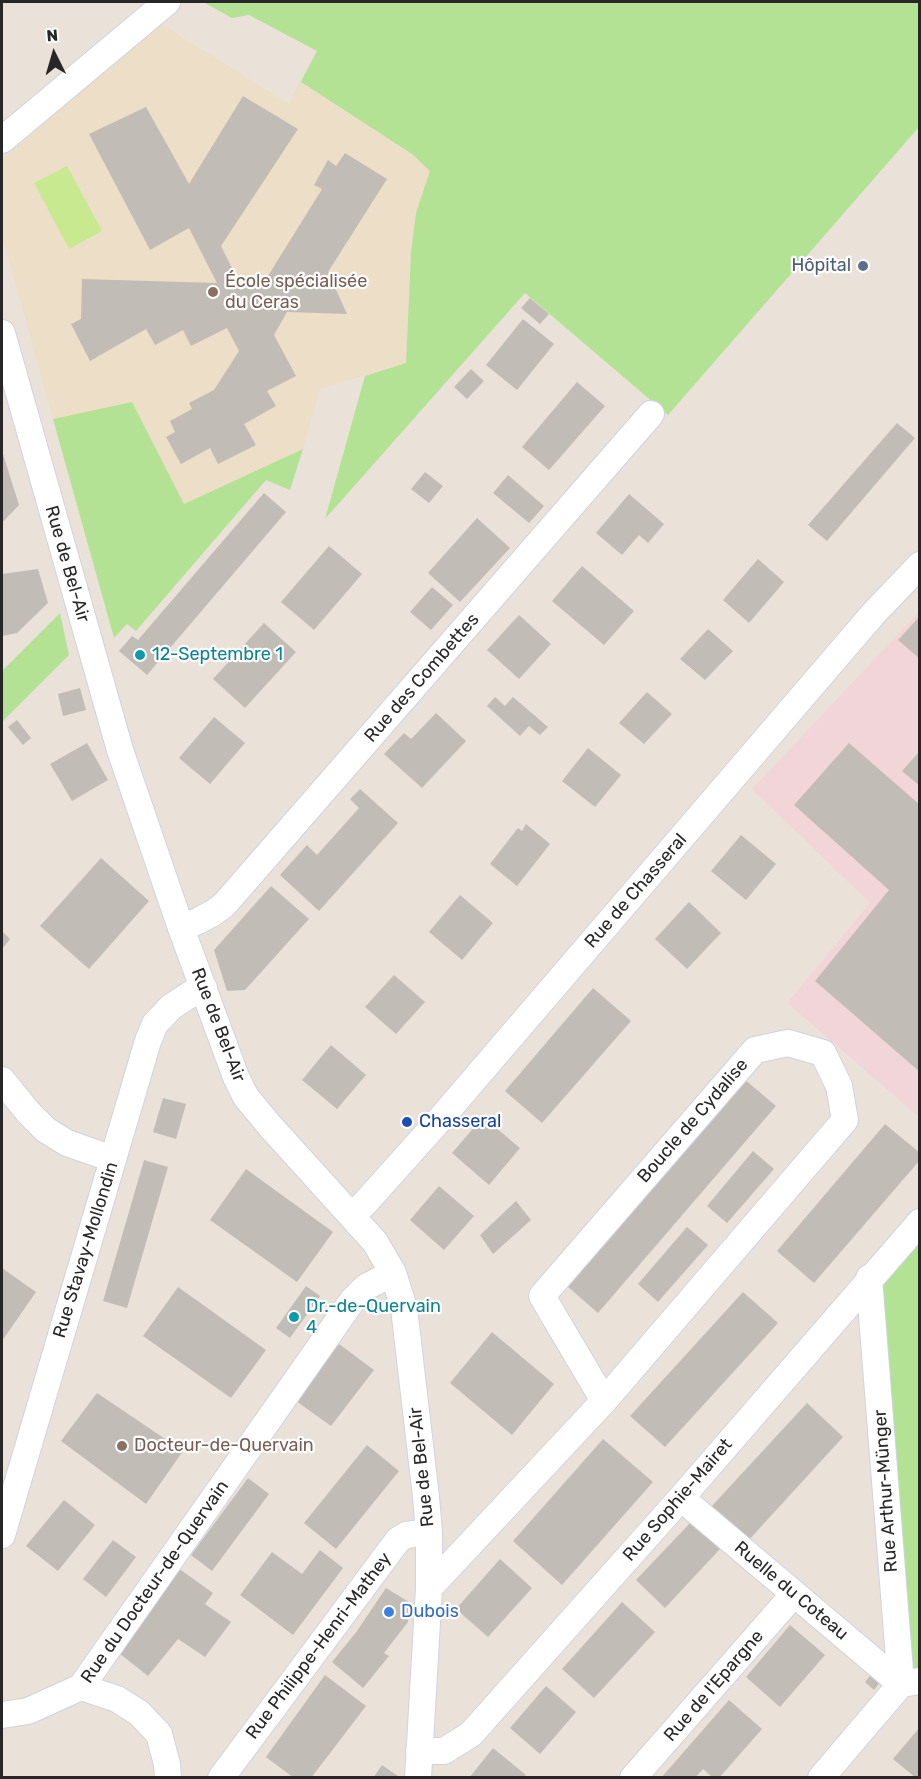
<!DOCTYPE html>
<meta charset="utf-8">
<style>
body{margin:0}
#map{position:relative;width:921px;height:1779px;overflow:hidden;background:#eae2d9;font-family:Rubik,sans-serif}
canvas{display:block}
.frame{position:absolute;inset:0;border:3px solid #272727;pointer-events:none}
.north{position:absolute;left:24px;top:24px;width:60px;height:60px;-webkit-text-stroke:4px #fff;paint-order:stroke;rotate:355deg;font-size:16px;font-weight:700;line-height:24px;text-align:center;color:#272727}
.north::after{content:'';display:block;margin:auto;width:21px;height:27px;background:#272727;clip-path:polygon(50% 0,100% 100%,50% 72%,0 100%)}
</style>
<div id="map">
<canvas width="921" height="1779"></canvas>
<div class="frame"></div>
<div class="north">N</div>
</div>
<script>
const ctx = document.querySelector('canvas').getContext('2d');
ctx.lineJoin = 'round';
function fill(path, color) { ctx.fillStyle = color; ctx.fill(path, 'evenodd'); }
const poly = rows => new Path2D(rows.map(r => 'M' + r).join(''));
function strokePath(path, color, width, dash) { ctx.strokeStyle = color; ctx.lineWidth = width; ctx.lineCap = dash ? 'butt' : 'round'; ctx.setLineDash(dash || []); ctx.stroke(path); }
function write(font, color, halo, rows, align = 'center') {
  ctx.font = font + ' Rubik,sans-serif'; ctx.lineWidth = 4.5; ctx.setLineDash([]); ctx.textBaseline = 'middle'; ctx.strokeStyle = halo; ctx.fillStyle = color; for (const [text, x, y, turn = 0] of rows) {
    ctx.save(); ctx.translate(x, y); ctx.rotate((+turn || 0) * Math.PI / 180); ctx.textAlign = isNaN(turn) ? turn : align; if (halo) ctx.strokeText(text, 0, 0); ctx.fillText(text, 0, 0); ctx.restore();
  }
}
const education = poly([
 [160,23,289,104,301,82,412,154,431,171,416,213,411,252,406,363,320,389,303,449,184,504,132,402,53,419,2,236,2,160]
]);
const medical = poly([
 [919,612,919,1117,787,1003,870,903,752,789]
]);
const green = poly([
 [203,2,919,2,919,127,668,415,525,293,325,519,365,376,406,363,411,252,416,213,430,171,412,154,301,82,289,104,317,51,249,15,232,18],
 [132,402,184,504,303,449,290,490,266,480,136,631,127,624,114,638,53,419],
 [60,613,69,655,2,722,2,671],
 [919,1244,920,1670,910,1671,879,1289]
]);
const pitch = poly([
 [67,166,102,231,69,249,34,183]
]);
const building = poly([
 [243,96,298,129,221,246,240,284,263,284,322,189,314,185,328,160,336,166,345,153,387,179,328,272,347,314,287,312,274,335,296,376,267,391,276,406,244,424,256,445,218,464,210,448,181,464,166,437,175,432,170,421,192,409,189,403,214,390,239,351,227,328,191,346,183,330,155,345,146,329,90,361,71,324,81,319,82,279,217,283,189,228,150,250,89,134,146,107,189,184],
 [530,298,549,314,540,324,521,308],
 [523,319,554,344,517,390,486,365],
 [471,369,484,381,467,399,454,387],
 [577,382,605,406,549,470,522,447],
 [897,423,915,438,827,541,808,525],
 [2,451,19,505,2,523],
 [425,472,443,486,429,503,411,489],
 [508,475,544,506,529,523,493,493],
 [264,493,286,512,147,675,119,651,132,636,138,640],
 [629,494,664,524,648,543,639,535,622,555,596,533],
 [477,518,510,548,460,602,428,573],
 [329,546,362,574,314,630,281,602],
 [758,559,784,582,749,623,723,600],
 [582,566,634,611,604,645,552,601],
 [38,569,48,603,17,633,2,636,2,574],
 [432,587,453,605,431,630,410,612],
 [519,615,551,644,519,679,487,650],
 [920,616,920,659,898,640],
 [264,623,296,652,245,708,213,679],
 [708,629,733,651,705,680,680,659],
 [80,688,86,710,63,716,58,694],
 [647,692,672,714,644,744,619,723],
 [495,697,505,706,513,697,548,727,540,735,529,726,520,736,487,706],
 [436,713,466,741,422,788,384,754,404,733,411,739],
 [214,717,245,743,210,784,179,758],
 [17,720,31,738,23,745,8,727],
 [87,743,108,780,72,801,50,764],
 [849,743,920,805,920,1072,815,981,889,890,794,805],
 [588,748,621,775,595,807,562,781],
 [920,751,920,786,902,771],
 [360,789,398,823,319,911,280,875,307,845,317,855,359,808,350,799],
 [526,824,550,844,517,886,490,864,518,828,522,831],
 [741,835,776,864,746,900,711,871],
 [101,858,149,901,89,969,40,926],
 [271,886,309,919,245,990,227,991,214,950],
 [460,895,493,923,462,960,429,932],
 [689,902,721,933,687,969,655,939],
 [2,931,10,939,2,949],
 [394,975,425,1002,396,1034,365,1007],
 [593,988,631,1021,542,1123,505,1091],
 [331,1045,366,1075,337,1109,302,1080],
 [744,1079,776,1106,598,1313,567,1286],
 [163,1098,186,1104,176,1139,153,1132],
 [483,1117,520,1148,489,1185,452,1153],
 [885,1124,920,1153,920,1160,814,1283,777,1251],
 [753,1151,774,1169,727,1223,707,1206],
 [144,1160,168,1167,127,1308,103,1301],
 [246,1169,333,1232,297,1282,210,1220],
 [439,1186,474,1216,444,1250,410,1220],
 [516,1201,531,1220,493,1254,480,1235],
 [687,1227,708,1245,658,1302,638,1284],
 [2,1268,36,1292,2,1341],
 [306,1286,320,1296,290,1338,276,1328],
 [178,1287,266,1350,231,1398,143,1336],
 [743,1292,778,1323,665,1447,630,1416],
 [492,1332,554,1384,512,1435,450,1383],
 [339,1344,374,1370,331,1426,296,1401],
 [97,1393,183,1451,146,1504,61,1441],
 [807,1403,843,1437,748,1541,711,1507],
 [603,1439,653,1482,562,1585,513,1541],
 [367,1445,399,1471,336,1549,304,1523],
 [248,1478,269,1494,212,1571,191,1555],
 [64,1500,95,1525,58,1571,26,1546],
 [691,1522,720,1549,665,1608,636,1580],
 [113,1540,136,1557,106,1597,83,1579],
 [320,1550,343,1568,293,1635,240,1595,272,1552,302,1574],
 [500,1559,532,1588,488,1637,456,1609],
 [178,1568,213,1593,205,1604,231,1622,205,1657,178,1639,148,1676,115,1650],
 [386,1588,409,1602,408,1622,384,1653,389,1656,363,1688,332,1662,357,1631],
 [622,1602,655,1632,594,1698,562,1669],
 [790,1625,825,1655,780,1707,746,1677],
 [874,1671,883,1678,874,1690,865,1682],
 [325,1675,366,1706,311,1778,294,1778,266,1757],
 [546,1686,576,1712,540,1754,510,1728],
 [729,1700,762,1729,719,1778,713,1778,703,1769,695,1778,661,1778],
 [920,1727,920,1778,916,1778,893,1759],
 [493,1748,526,1775,523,1778,469,1778],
 [382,1765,398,1776,397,1778,373,1778]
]);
const minor = poly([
 [2,140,167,2],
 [2,333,120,750,181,928,236,1077,246,1097,270,1126,375,1242,393,1273,404,1308,426,1497,429,1532,429,1588,418,1778],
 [181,928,198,921,213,913,224,905,651,414],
 [2,1080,28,1112,46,1130,67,1143,113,1159],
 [352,1216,366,1202,442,1117,874,613,920,565],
 [869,1278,901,1684,920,1681],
 [681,1498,901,1684,821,1778],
 [2,1535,148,1041,155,1024,171,1007,194,992,204,988],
 [429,1588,604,1401,845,1120,839,1086,823,1053,788,1043,755,1050,542,1296,604,1401],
 [81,1687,117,1699,139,1713,159,1734,167,1764,168,1778],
 [2,1715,28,1711,81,1687,352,1301,366,1287,393,1273],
 [419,1751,444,1751,471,1734,681,1498,920,1222],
 [221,1778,398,1540,406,1535,429,1532],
 [633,1778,794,1594]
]);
const markers = [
 [863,266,6,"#5c6f8a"],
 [213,292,6,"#8d6e63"],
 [140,655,6,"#0f9aa8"],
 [407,1122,6,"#1a4fb4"],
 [294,1317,6,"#0f9aa8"],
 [122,1446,6,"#8d6e63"],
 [389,1612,6,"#3f7fe0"]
];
const serviceNames = [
 ["Hôpital",851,266]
];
const educationNames = [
 ["École spécialisée",225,282],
 ["du Ceras",225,303],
 ["Docteur-de-Quervain",134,1446]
];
const streetNames = [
 ["Rue de Bel-Air",67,564,74],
 ["Rue des Combettes",422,678,-49],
 ["Rue de Chasseral",636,891,-49],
 ["Rue de Bel-Air",218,1025,69],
 ["Boucle de Cydalise",693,1121,-49],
 ["Rue Stavay-Mollondin",86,1250,-73],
 ["Rue de Bel-Air",422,1467,-96],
 ["Rue Arthur-Münger",886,1491,-94],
 ["Rue Sophie-Mairet",678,1500,-49],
 ["Rue du Docteur-de-Quervain",155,1582,-55],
 ["Ruelle du Coteau",791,1591,40],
 ["Rue Philippe-Henri-Mathey",319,1646,-53],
 ["Rue de l'Epargne",714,1686,-49]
];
const cultureNames = [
 ["12-Septembre 1",152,655],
 ["Dr.-de-Quervain",306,1307],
 ["4",306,1328]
];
const transitNames = [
 ["Chasseral",419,1122]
];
const shopNames = [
 ["Dubois",401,1612]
];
fill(education, '#eddec7');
fill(medical, '#f2d5d8');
fill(green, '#b3e294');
fill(pitch, '#c9e990');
fill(building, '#c2bcb6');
strokePath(minor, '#ced3e1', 28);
strokePath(minor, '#fff', 26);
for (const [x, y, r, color] of markers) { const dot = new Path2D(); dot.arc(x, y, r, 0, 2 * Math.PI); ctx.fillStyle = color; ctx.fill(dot); strokePath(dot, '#fff', 2); }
write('18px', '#4e5e75', '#fff', serviceNames, 'right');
write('18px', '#785e54', '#fff', educationNames, 'left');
write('18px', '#272727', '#fff', streetNames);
write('18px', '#0d838f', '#fff', cultureNames, 'left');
write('18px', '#164399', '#fff', transitNames, 'left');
write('18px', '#366cbe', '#fff', shopNames, 'left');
</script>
